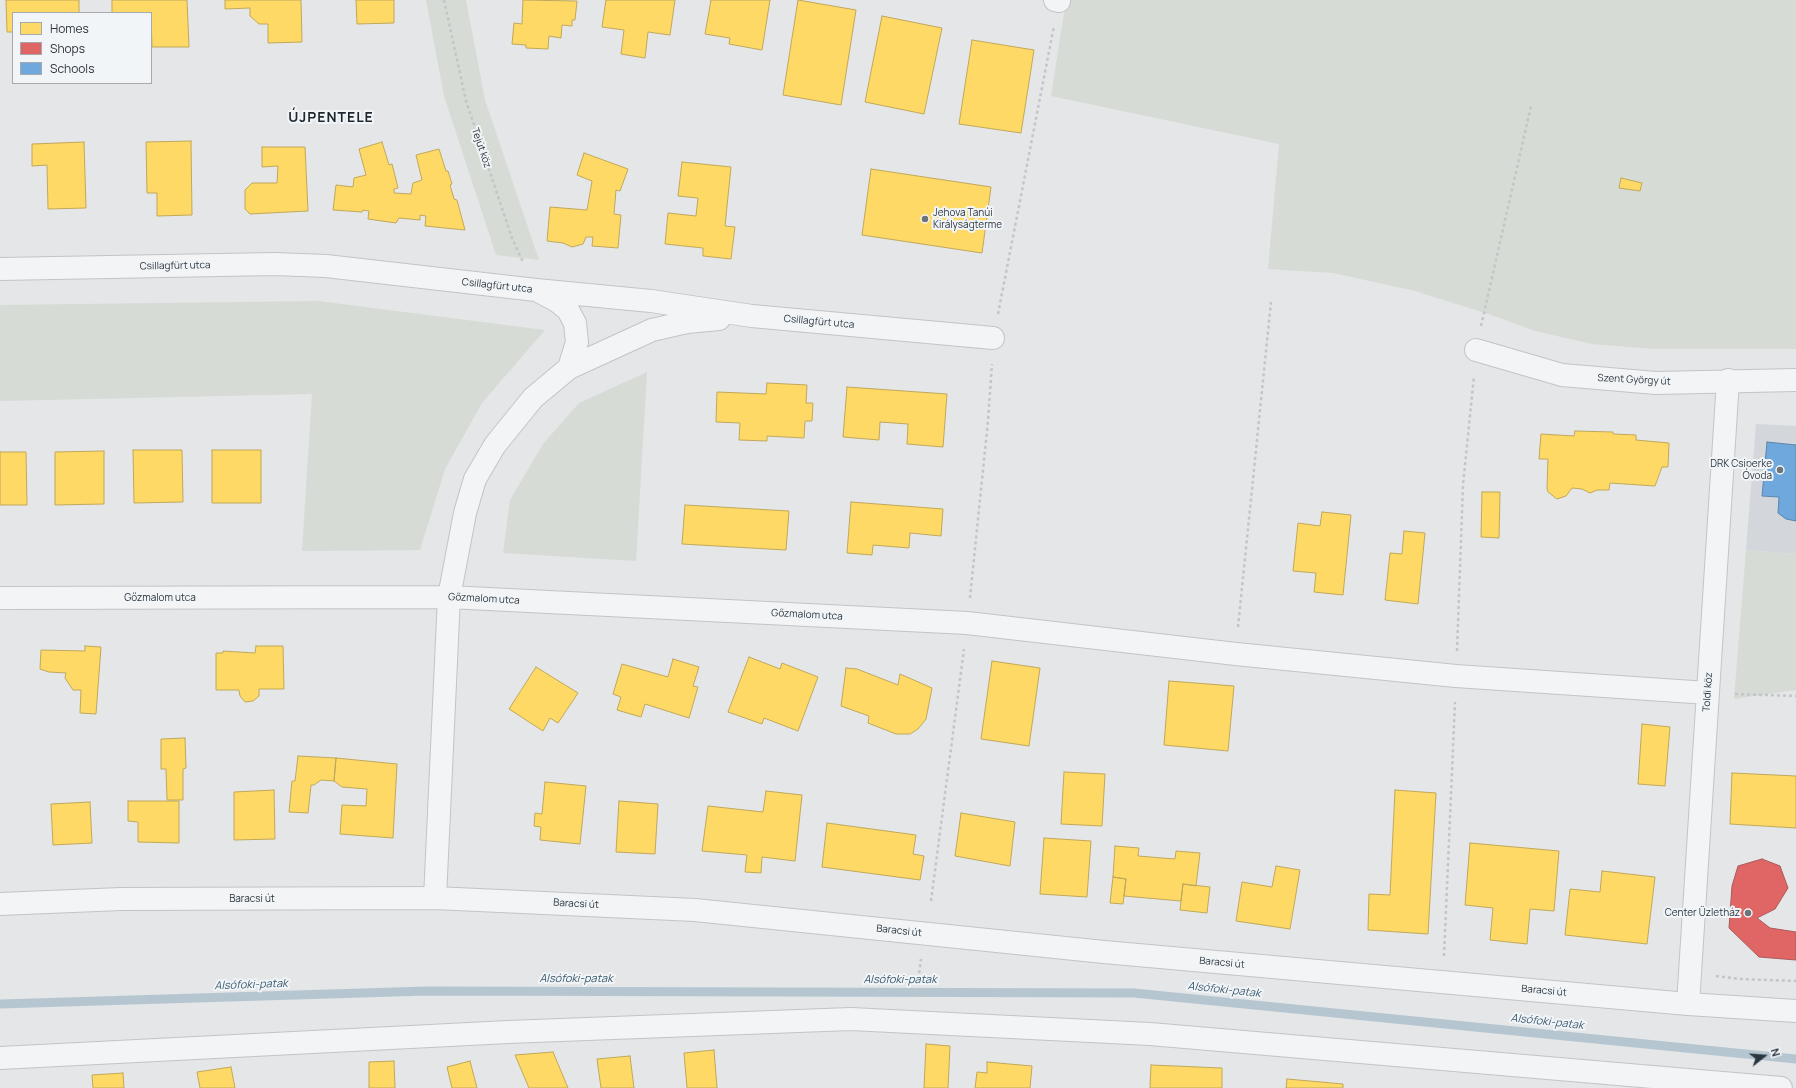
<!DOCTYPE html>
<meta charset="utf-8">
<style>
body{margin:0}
#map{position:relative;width:1796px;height:1088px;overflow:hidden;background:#e4e6e8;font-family:Manrope,sans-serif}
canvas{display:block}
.legend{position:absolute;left:12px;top:12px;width:140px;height:72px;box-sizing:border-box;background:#f2f5f7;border:1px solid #a3a9ad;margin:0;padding:5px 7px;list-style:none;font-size:12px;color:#2c363f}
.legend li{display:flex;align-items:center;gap:8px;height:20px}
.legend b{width:20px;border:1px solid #a3a9ad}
.north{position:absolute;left:1744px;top:1036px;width:40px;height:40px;-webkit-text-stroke:3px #f2f5f7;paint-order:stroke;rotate:73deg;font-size:11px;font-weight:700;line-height:16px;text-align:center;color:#2c363f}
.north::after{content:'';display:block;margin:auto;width:14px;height:18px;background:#2c363f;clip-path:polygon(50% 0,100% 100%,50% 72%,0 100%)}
</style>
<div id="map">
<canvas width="1796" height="1088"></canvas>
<ul class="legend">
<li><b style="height:11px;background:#ffd966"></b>Homes</li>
<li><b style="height:11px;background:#e06666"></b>Shops</li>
<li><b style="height:11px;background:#6fa8dc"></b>Schools</li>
</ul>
<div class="north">N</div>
</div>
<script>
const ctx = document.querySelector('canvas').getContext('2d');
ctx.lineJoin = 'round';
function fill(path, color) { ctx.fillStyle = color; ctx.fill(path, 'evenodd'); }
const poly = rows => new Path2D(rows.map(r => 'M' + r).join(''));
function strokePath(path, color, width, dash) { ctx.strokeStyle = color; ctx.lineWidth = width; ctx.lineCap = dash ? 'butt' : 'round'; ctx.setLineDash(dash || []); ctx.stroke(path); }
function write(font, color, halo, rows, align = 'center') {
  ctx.font = font + ' Manrope,sans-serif'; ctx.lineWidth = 4; ctx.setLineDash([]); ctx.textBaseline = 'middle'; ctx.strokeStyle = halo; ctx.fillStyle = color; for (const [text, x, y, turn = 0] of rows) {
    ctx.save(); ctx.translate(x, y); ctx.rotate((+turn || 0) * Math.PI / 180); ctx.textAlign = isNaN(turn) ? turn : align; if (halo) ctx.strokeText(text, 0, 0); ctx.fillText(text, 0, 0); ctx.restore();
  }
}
const built = poly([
 [1756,424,1796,426,1796,554,1746,550]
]);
const green = poly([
 [426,0,466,0,485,100,539,260,496,255,444,96],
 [1066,0,1796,0,1796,349,1654,349,1592,344,1535,331,1491,315,1415,291,1333,273,1268,269,1279,144,1051,96],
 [318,301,545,330,482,403,445,469,420,550,302,551,312,394,0,401,0,305],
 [647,372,636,561,503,553,510,500,543,444,579,403],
 [1746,550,1796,554,1796,690,1734,699]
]);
const homes = poly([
 [6,0,79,0,79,13,13,13,13,32,7,32,6,0],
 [112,0,187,0,189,47,152,47,151,13,112,13,112,0],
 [225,0,301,0,302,42,268,43,268,24,259,24,250,16,250,8,225,9,225,0],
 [356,0,394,0,394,23,357,24,356,0],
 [523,0,577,1,575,20,572,20,572,26,562,25,561,38,549,36,548,49,526,48,526,45,512,44,514,23,522,24,523,0],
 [606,0,675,0,670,35,648,32,645,58,621,54,624,30,602,27,606,0],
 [711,0,770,0,762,50,729,44,730,38,705,34,711,0],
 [798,0,856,10,841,105,783,95,798,0],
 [882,16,942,28,924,114,865,102,882,16],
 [972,40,1034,50,1021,133,959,124,972,40],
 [191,141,192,215,157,216,157,193,147,193,146,142,191,141],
 [84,142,86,208,48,209,47,165,32,166,32,144,84,142],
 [382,142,389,165,392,164,398,188,394,189,394,193,411,194,413,183,422,180,416,155,439,149,446,171,448,171,452,184,450,185,454,199,457,200,465,230,425,226,426,216,420,215,420,220,399,218,396,223,368,219,369,211,363,210,362,212,333,210,336,185,353,187,354,178,366,175,359,149,382,142],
 [262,147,305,147,308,211,250,214,245,209,245,190,252,183,277,183,278,166,262,167,262,147],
 [584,153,628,169,620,191,616,190,614,214,621,215,618,248,592,246,593,237,586,237,583,244,572,247,563,243,547,241,550,207,587,210,592,181,577,175,584,153],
 [682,162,731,167,725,226,735,227,731,259,703,256,703,248,665,244,668,213,696,216,698,198,678,196,682,162],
 [871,169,991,187,982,253,862,235,871,169],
 [1621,178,1642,183,1640,191,1619,188,1621,178],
 [767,383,807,385,806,403,813,403,812,421,805,421,804,438,767,436,767,441,739,440,740,423,716,422,717,392,766,394,767,383],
 [847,387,947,394,943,447,907,444,908,424,880,422,879,440,843,437,847,387],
 [1575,431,1613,432,1613,434,1636,435,1636,440,1669,443,1668,467,1662,467,1655,486,1610,483,1609,490,1597,490,1590,493,1582,489,1572,488,1566,496,1557,499,1548,492,1547,488,1548,459,1539,459,1541,434,1574,436,1575,431],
 [133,450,182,450,183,502,134,503,133,450],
 [212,450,261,450,261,503,212,503,212,450],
 [104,451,104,504,55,505,55,452,104,451],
 [0,452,26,452,27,505,0,505,0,452],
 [1482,492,1500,492,1499,538,1481,537,1482,492],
 [851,502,943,509,941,536,910,533,909,548,873,545,872,555,847,553,851,502],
 [685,505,789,511,786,550,682,544,685,505],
 [1322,512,1351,515,1343,595,1314,592,1316,573,1293,571,1298,523,1320,526,1322,512],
 [1404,531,1425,533,1418,604,1385,600,1390,553,1402,554,1404,531],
 [85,646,101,647,96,714,80,713,81,690,73,690,65,678,66,673,49,672,40,669,41,650,85,651,85,646],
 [256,646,283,646,284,689,259,689,259,696,253,701,245,702,240,696,239,690,216,690,216,653,223,653,223,651,255,653,256,646],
 [749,657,780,669,782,663,818,677,798,731,764,718,762,724,728,712,749,657],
 [673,659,699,667,693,686,698,687,689,718,645,704,641,717,617,710,621,697,613,694,622,664,668,677,673,659],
 [992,661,1040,668,1029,746,981,739,992,661],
 [536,667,578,693,558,723,550,718,543,731,509,709,536,667],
 [846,668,857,669,898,685,900,674,932,688,926,719,918,729,910,734,896,734,868,723,869,716,841,706,846,668],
 [1169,681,1234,686,1228,751,1164,745,1169,681],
 [1642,724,1670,727,1665,786,1638,784,1642,724],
 [185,738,186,768,183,769,183,800,167,800,166,769,161,769,161,739,185,738],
 [298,756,336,758,334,781,321,780,314,785,311,785,308,813,289,812,292,781,295,781,298,756],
 [336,758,397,764,393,838,340,834,342,805,366,806,367,789,342,787,334,781,336,758],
 [1064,772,1105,774,1102,826,1061,824,1064,772],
 [1732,773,1796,776,1796,828,1730,824,1732,773],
 [545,782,586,786,580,844,540,840,541,827,534,826,535,813,542,814,545,782],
 [274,790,275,839,234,840,234,792,274,790],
 [1395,790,1436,793,1428,934,1368,930,1369,894,1390,895,1395,790],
 [766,791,802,795,795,861,762,857,761,873,745,872,747,855,702,851,708,806,763,812,766,791],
 [128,801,179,801,179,843,138,842,138,822,128,821,128,801],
 [619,801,658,804,655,854,616,852,619,801],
 [90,802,92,843,53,845,51,804,90,802],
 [961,813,1015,822,1010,866,955,856,961,813],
 [827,823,916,835,913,854,924,856,920,880,822,867,827,823],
 [1044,838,1091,841,1087,897,1040,894,1044,838],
 [1470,843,1559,851,1554,911,1530,909,1527,944,1490,940,1493,908,1465,905,1470,843],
 [1115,846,1139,848,1138,856,1175,859,1176,851,1200,853,1196,886,1183,884,1181,901,1124,896,1126,879,1113,877,1115,846],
 [1276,866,1300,870,1290,929,1236,921,1242,882,1272,887,1276,866],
 [1602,871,1655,877,1647,944,1565,935,1570,889,1600,892,1602,871],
 [1113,877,1126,879,1123,904,1110,903,1113,877],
 [1183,884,1210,887,1207,913,1180,910,1183,884],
 [926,1044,950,1046,948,1088,924,1088,926,1044],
 [714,1050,717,1088,687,1088,684,1053,714,1050],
 [553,1052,568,1088,529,1088,515,1055,553,1052],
 [630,1056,634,1088,601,1088,597,1059,630,1056],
 [394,1061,395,1088,369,1088,369,1062,394,1061],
 [470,1061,477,1088,452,1088,447,1067,470,1061],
 [987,1062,1032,1066,1030,1088,975,1088,977,1072,987,1073,987,1062],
 [1151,1065,1222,1068,1222,1088,1150,1088,1151,1065],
 [231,1067,235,1088,200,1088,197,1072,231,1067],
 [123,1073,124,1088,93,1088,92,1075,123,1073],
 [1287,1079,1343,1084,1343,1088,1286,1088,1287,1079]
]);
const shops = poly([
 [1762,859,1780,866,1788,888,1775,909,1757,918,1770,928,1796,932,1796,960,1759,957,1729,928,1732,886,1738,866,1762,859]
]);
const schools = poly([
 [1767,442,1796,445,1796,521,1786,519,1778,513,1779,497,1762,496,1767,442]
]);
const stream = poly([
 [0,1004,427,991,1134,993,1796,1059]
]);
const path = poly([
 [444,0,466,101,512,238,523,262],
 [998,314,1054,26],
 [1481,326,1531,106],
 [970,598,988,421,992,364],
 [1238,627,1271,302],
 [1457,651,1463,485,1474,376],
 [1735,694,1796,696],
 [931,901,964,649],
 [1444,956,1455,702],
 [1716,976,1740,979,1796,981],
 [916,997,921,959]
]);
const minor = poly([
 [1055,0,1059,1],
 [0,269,275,264,326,266,536,290,651,301,752,316,993,338],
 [540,292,557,301,568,310,575,323,577,342,569,368],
 [1476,350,1562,375,1656,383,1796,380],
 [0,598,449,597,967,623,1236,654,1456,676,1708,693],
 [435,898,449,597,465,513,475,479,495,445,533,398,569,368,652,330,687,322,719,319],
 [1688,1004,1728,380],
 [0,1058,508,1032,851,1019,1150,1034,1781,1088]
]);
const tertiary = poly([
 [0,904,121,899,435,898,695,910,1104,952,1688,1004,1796,1011]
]);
const markers = [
 [925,219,4,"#6c747a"],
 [1780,470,4,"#6c747a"],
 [1748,913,4,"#6c747a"]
];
const streetNames = [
 ["Tejút köz",481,148,71],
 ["Csillagfürt utca",175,266,-1],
 ["Csillagfürt utca",497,286,6],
 ["Csillagfürt utca",819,322,5],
 ["Szent György út",1634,380,3],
 ["Gőzmalom utca",160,598],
 ["Gőzmalom utca",484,599,3],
 ["Gőzmalom utca",807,615,3],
 ["Toldi köz",1708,692,-86],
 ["Baracsi út",252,899],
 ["Baracsi út",576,904,3],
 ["Baracsi út",899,931,6],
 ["Baracsi út",1222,963,5],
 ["Baracsi út",1544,991,5]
];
const poiNames = [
 ["Jehova Tanúi",933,213,"left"],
 ["Királyságterme",933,225,"left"],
 ["DRK Csiperke",1772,464],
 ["Óvoda",1772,476],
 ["Center Üzletház",1740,913]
];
const waterNames = [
 ["Alsófoki-patak",576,979],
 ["Alsófoki-patak",900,980],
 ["Alsófoki-patak",251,985,-2],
 ["Alsófoki-patak",1224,990,6],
 ["Alsófoki-patak",1547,1022,6]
];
const districtNames = [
 ["ÚJPENTELE",331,118]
];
fill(built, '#d3d6db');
fill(green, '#d6dbd5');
fill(homes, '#ffd966');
strokePath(homes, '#c0a85a', 1);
fill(shops, '#e06666');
strokePath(shops, '#aa585a', 1);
fill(schools, '#6fa8dc');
strokePath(schools, '#5b86ad', 1);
strokePath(stream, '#b6c6d0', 9);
strokePath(minor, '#c2c4c6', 24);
strokePath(tertiary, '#c2c4c6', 24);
strokePath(path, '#c3c5c7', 2.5, [3, 3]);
strokePath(minor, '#f3f4f5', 22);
strokePath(tertiary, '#f3f4f5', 22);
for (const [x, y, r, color] of markers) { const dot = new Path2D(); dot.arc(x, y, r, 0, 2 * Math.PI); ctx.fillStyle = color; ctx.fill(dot); strokePath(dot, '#f2f5f7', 1.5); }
write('10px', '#2c363f', '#f2f5f7', streetNames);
write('10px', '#2c363f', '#f2f5f7', poiNames, 'right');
write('italic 11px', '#3b5a6f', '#f2f5f7', waterNames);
ctx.letterSpacing = '1px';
write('bold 14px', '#1e2730', '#f2f5f7', districtNames);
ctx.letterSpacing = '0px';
</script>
